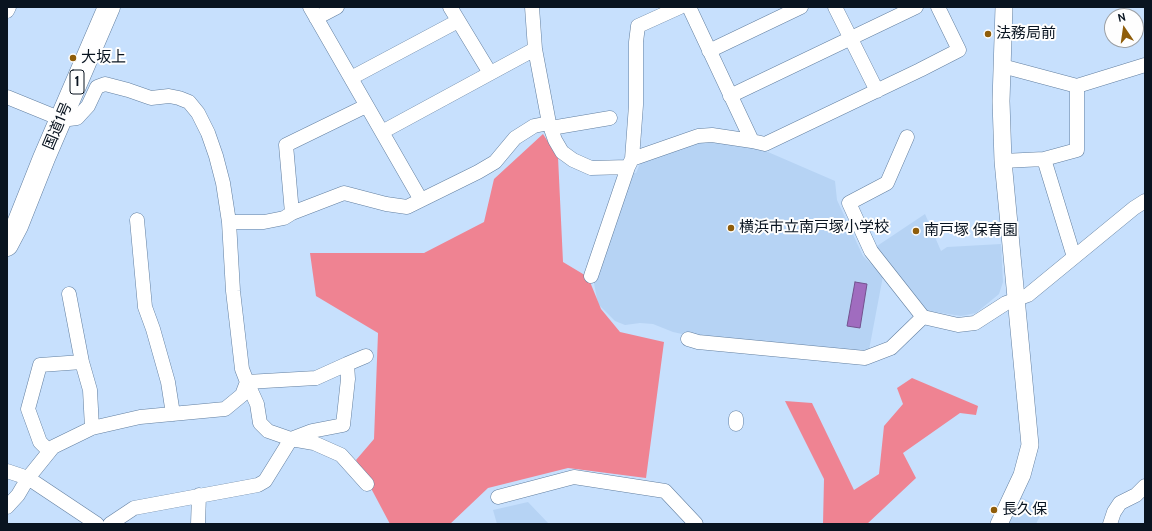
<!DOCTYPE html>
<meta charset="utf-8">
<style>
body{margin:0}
#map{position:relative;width:1152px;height:531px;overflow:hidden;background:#c7e0fd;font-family:Cabin,sans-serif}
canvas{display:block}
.frame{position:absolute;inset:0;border:8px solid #091420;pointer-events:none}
.north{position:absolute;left:1104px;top:8px;width:40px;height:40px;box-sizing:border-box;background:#fefefe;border:1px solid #9ca0a5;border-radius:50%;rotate:347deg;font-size:11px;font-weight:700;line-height:16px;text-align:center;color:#091420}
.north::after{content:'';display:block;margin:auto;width:14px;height:18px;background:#8f5d0a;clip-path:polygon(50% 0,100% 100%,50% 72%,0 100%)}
</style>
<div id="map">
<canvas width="1152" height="531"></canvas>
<div class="frame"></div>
<div class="north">N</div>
</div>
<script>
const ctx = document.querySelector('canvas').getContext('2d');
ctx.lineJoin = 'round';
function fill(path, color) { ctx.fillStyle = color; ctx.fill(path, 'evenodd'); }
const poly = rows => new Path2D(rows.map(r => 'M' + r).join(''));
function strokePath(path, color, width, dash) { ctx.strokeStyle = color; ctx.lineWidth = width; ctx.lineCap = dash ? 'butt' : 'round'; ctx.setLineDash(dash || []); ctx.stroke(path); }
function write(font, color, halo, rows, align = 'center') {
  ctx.font = font + ' Cabin,"Noto Sans JP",sans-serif'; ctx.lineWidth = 4; ctx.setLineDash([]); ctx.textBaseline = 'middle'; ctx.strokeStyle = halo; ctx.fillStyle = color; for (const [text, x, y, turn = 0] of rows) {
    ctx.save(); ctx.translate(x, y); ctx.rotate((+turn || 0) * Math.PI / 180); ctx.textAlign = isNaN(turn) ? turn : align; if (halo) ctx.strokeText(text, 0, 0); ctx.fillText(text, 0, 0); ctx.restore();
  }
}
const built = poly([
 [703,138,761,149,835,181,837,200,863,256,883,276,869,350,864,352,705,339,673,332,653,324,640,323,625,325,615,321,598,304,593,278,630,172,636,173,642,159],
 [925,214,941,251,947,247,1001,244,1003,282,999,294,976,313,961,316,922,310,874,248],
 [1020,497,1044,508,1036,524,1008,524],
 [528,502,549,524,497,524,493,510]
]);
const forest = poly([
 [543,134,558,157,563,262,588,277,601,309,620,332,664,342,646,478,568,468,488,488,450,524,390,524,356,460,374,439,378,333,316,296,310,253,424,253,484,222,494,179],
 [912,378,978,406,976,415,960,413,903,453,916,478,867,524,823,524,824,479,785,401,812,403,854,490,879,474,884,426,903,404,897,388]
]);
const water = poly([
 [855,282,867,284,860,328,847,326,855,282]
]);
const minor = poly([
 [310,7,421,200],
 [450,7,490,73],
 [532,7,535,49,549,123,555,140,562,152,573,160,591,168,628,167],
 [689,7,752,141],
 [835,7,877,91],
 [7,11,9,7],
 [316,18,337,7],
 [709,51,801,7],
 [1002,66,1077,86,1145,65],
 [351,78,458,21],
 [730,96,916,7],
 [7,97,61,119,69,119,77,118,88,106,97,87,105,84,128,90,151,98,169,96,179,98,189,102,198,113,208,133,216,156,223,183,229,222,233,291,242,369,247,382,242,395,225,409,140,417,92,428,53,447,28,478,18,495,7,507],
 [551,128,610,118],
 [382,132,535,49],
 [907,137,887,183,849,203,871,251,923,317],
 [632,159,698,136,712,135,752,141,765,144,920,70,959,50,938,7],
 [1044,159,1074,257],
 [1003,161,1044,159,1077,150,1077,86],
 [292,213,286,145,366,106],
 [137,220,145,307,153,329,168,382,173,414],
 [229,222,264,222,284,218,292,213,344,193,386,204,407,207,478,172,495,162,515,138,534,126,549,123],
 [591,276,628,167,632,159,636,105,636,42,638,26,680,7],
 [69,294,82,362,90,390,92,428],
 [688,339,698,342,865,358,891,348,923,317,958,325,975,323,1006,303,1028,295,1134,208,1145,201],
 [347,364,366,356],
 [736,424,736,418],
 [49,451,40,442,28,409,40,365,82,362],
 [7,471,28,478,97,524],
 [498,497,574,477,665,491,696,524],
 [110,524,134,508,258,485,265,481,291,439,312,431,343,425,348,379,347,364,316,378,247,382,257,404,260,423,268,431,291,439,314,443,341,455,367,484],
 [198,524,199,495],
 [1110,524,1114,512,1120,503,1136,495,1145,486]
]);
const tertiary = poly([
 [999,524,1022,475,1030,445,1003,161,1001,101,1004,7]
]);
const trunk = poly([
 [7,245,17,226,44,158,109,7]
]);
const markers = [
 [988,34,4,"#8f5d0a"],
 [73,58,4,"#8f5d0a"],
 [731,228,4,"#8f5d0a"],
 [916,231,4,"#8f5d0a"],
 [994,510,4,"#8f5d0a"]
];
const shields = [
 [77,82,14]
];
const shieldNames = [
 ["1",77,82]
];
const poiNames = [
 ["法務局前",996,34],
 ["大坂上",81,58],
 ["横浜市立南戸塚小学校",739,228],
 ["南戸塚 保育園",924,231],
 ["長久保",1002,510]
];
const streetNames = [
 ["国道1号",58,126,-67]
];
fill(built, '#b6d3f4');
fill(forest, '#ef8392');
fill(water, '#a06cbf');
strokePath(water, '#73528f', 1);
strokePath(minor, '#627fa0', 15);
strokePath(tertiary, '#627fa0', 18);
strokePath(trunk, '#627fa0', 23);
strokePath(minor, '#fff', 14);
strokePath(tertiary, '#fff', 17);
strokePath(trunk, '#fff', 22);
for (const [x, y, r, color] of markers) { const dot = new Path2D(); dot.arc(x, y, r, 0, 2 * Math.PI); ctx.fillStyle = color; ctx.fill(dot); strokePath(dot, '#fefefe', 1.5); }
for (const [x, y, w] of shields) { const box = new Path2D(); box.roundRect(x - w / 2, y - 12, w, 24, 3); ctx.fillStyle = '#fefefe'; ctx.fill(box); strokePath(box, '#091420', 1); }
write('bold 14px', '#091420', null, shieldNames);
write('15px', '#091420', '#fefefe', poiNames, 'left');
write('15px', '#091420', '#fefefe', streetNames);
</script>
